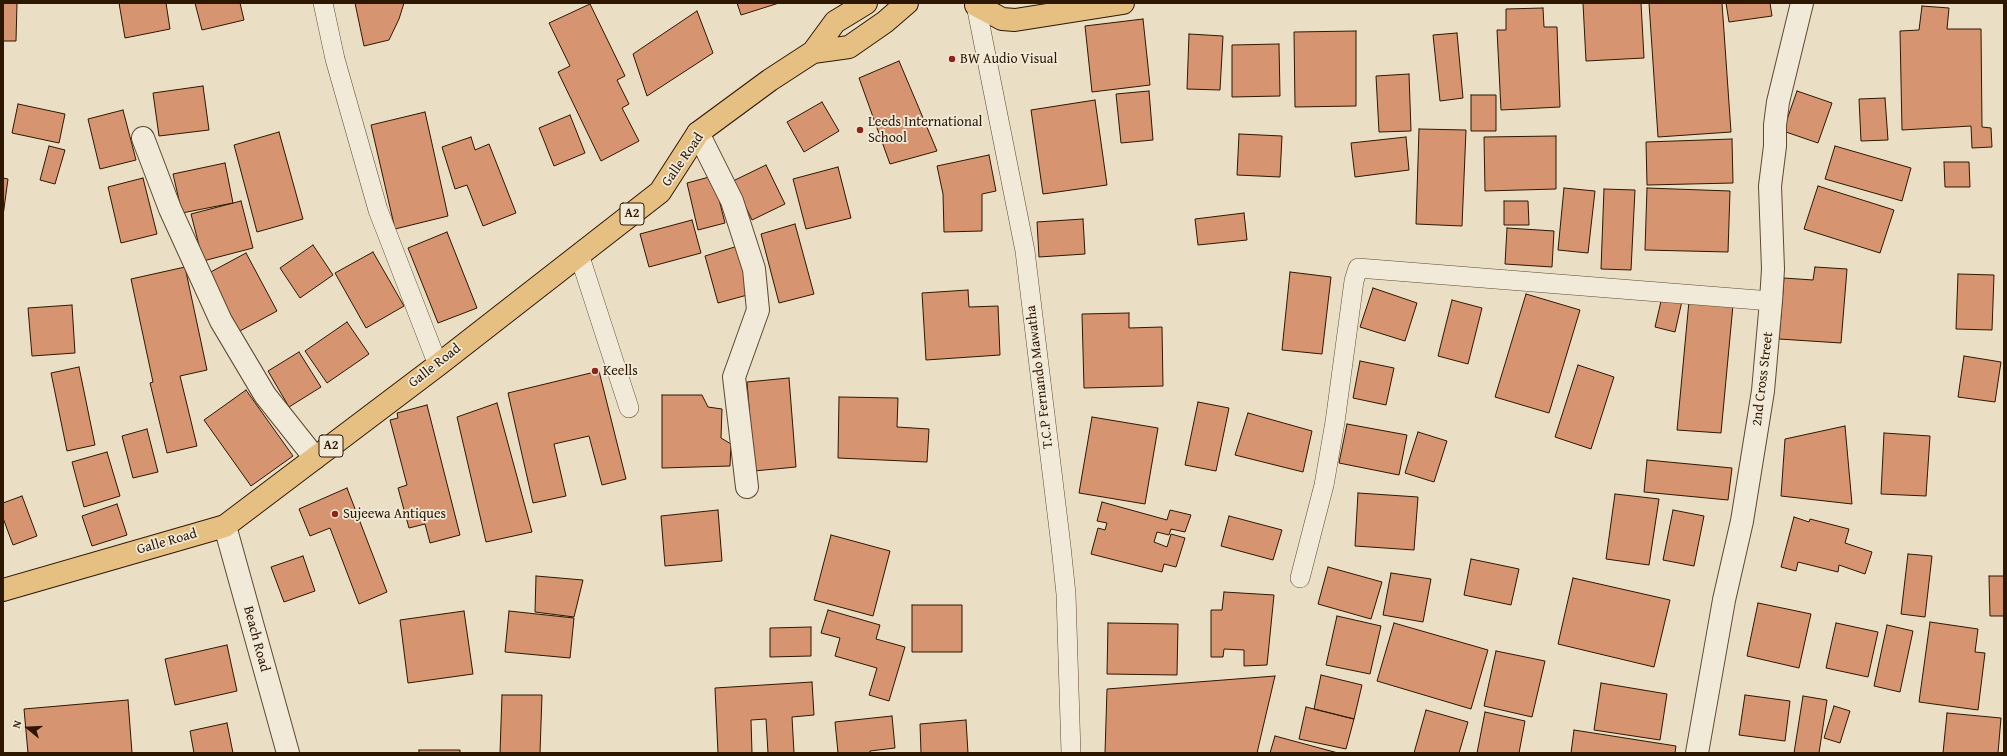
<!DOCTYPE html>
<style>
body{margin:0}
#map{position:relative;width:2007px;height:756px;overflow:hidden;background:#eadfc5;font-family:"Gentium Book Plus",serif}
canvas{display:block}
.frame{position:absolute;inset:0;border:4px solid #2e1700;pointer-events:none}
.north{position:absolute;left:8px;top:708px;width:40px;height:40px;-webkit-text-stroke:3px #f1ead9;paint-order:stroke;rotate:288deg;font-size:11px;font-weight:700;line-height:16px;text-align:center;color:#2e1700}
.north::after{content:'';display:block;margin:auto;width:14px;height:18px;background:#2e1700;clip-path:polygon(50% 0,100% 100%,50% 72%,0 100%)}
</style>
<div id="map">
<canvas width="2007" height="756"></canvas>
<div class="frame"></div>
<div class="north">N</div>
</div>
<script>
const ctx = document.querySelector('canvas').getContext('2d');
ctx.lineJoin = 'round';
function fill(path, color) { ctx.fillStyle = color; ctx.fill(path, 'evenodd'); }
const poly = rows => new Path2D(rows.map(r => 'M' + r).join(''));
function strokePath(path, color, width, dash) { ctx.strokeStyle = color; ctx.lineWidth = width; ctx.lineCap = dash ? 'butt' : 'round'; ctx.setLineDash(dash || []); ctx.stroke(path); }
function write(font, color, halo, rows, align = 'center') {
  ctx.font = font + ' "Gentium Book Plus",serif'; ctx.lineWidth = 3.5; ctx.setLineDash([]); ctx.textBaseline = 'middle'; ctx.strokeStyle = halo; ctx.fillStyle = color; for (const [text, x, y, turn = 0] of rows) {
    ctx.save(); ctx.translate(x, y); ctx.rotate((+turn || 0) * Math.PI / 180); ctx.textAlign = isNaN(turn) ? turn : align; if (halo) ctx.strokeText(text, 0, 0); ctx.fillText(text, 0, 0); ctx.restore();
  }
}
const building = poly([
 [3,3,17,3,16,41,3,41,3,3],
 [119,3,166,3,170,29,125,38,119,3],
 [195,3,240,3,244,20,202,30,195,3],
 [355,3,404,3,399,19,389,40,364,46,355,3],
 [737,3,779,3,741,15,737,3],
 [1583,3,1641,3,1644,58,1586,61,1583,3],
 [1649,3,1722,3,1731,132,1658,137,1649,3],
 [1726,3,1770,3,1772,16,1729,22,1726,3],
 [590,4,625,76,617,80,629,104,622,108,639,141,601,161,558,72,570,66,549,23,590,4],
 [1922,6,1949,8,1947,29,1981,29,1982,127,1991,128,1992,147,1972,148,1971,126,1902,130,1900,31,1919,30,1922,6],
 [1543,8,1544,27,1557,27,1560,107,1501,110,1497,30,1506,30,1506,9,1543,8],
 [697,11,713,53,647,96,633,54,697,11],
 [1143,19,1150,85,1092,92,1085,26,1143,19],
 [1356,31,1356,106,1295,107,1294,32,1356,31],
 [1457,33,1463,98,1440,101,1433,35,1457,33],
 [1189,34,1223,36,1220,90,1187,89,1189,34],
 [1279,44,1280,96,1232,97,1232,45,1279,44],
 [899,61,937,151,890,164,859,78,899,61],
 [1409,74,1411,131,1379,132,1376,76,1409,74],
 [203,86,209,130,159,136,153,93,203,86],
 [1149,91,1153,140,1121,143,1116,94,1149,91],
 [1797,91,1832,103,1818,143,1783,131,1797,91],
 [1471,95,1496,95,1496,131,1471,131,1471,95],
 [1885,98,1888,140,1861,141,1859,99,1885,98],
 [1095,100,1107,185,1043,194,1031,110,1095,100],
 [822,102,839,131,804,152,787,122,822,102],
 [18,104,65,114,59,143,12,133,18,104],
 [123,110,136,160,100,169,88,119,123,110],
 [425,112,448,216,395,229,371,125,425,112],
 [570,115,585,153,554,166,539,128,570,115],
 [1419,129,1466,130,1462,226,1416,224,1419,129],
 [279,132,303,219,257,232,234,145,279,132],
 [1239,134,1282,136,1280,177,1237,175,1239,134],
 [1556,136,1556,189,1485,191,1484,137,1556,136],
 [471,137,475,150,489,144,516,213,483,226,467,185,455,189,442,147,471,137],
 [1406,137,1409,170,1355,177,1351,143,1406,137],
 [1732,139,1733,183,1647,185,1646,142,1732,139],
 [49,146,65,150,55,184,40,180,49,146],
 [1835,146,1911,168,1902,201,1825,179,1835,146],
 [989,155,996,191,982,194,982,231,944,232,943,194,937,166,989,155],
 [1944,162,1969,162,1970,187,1945,187,1944,162],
 [225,163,233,203,182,213,173,174,225,163],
 [766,165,785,204,752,220,733,181,766,165],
 [838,167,851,218,806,229,793,179,838,167],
 [713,176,725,223,698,230,687,183,713,176],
 [3,178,8,179,3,216,3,178],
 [143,178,157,234,121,243,108,187,143,178],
 [1818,186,1894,210,1880,253,1804,229,1818,186],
 [1564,188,1595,191,1588,253,1558,250,1564,188],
 [1647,188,1730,191,1728,252,1645,250,1647,188],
 [1604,189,1635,190,1631,270,1601,269,1604,189],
 [241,201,253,248,203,261,191,214,241,201],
 [1504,201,1528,201,1529,225,1504,225,1504,201],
 [1244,213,1247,240,1198,245,1195,219,1244,213],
 [1083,219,1085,254,1039,257,1037,222,1083,219],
 [692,220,701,253,649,267,640,234,692,220],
 [795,224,814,294,779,303,761,234,795,224],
 [1507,228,1554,231,1552,267,1505,264,1507,228],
 [447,232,477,308,438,323,408,248,447,232],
 [313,245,333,275,300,298,280,268,313,245],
 [738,246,751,294,718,303,705,256,738,246],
 [373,252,404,306,366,328,335,273,373,252],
 [246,253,277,311,238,332,207,274,246,253],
 [185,267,207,370,180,376,197,446,167,453,150,383,153,382,131,279,185,267],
 [1815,267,1847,269,1841,343,1779,339,1784,278,1813,280,1815,267],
 [1290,272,1331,277,1322,354,1282,350,1290,272],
 [1958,274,1994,275,1992,330,1956,329,1958,274],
 [1373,288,1417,303,1405,341,1360,327,1373,288],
 [968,290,969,307,998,306,1000,355,926,360,922,293,968,290],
 [1526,294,1580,310,1549,413,1495,397,1526,294],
 [1662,297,1682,301,1675,332,1655,327,1662,297],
 [1452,300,1482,308,1468,364,1438,356,1452,300],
 [1689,301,1733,305,1721,433,1677,430,1689,301],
 [72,305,75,353,32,356,28,308,72,305],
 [1129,313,1129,328,1162,327,1163,386,1084,388,1082,314,1129,313],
 [347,322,369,354,327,383,305,351,347,322],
 [299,352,321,387,289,407,268,371,299,352],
 [1964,356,2001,362,1995,402,1958,397,1964,356],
 [1360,361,1394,368,1386,405,1353,398,1360,361],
 [1578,365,1614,377,1591,449,1555,437,1578,365],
 [79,367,95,445,67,451,51,373,79,367],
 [599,371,626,479,602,485,589,436,554,444,566,496,533,503,508,393,599,371],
 [789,378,796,467,754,471,747,382,789,378],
 [246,390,293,456,251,486,204,420,246,390],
 [662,395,702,395,708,407,722,409,721,438,731,444,730,466,662,468,662,395],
 [839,397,898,398,897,427,929,429,927,462,838,458,839,397],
 [1198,402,1229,408,1216,471,1185,465,1198,402],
 [497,403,532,532,486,542,457,417,497,403],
 [427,405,460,535,430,543,425,524,409,528,398,488,407,485,390,420,398,418,397,413,427,405],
 [1248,413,1312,431,1303,472,1235,455,1248,413],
 [1092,417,1158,428,1145,504,1079,493,1092,417],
 [1347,424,1407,435,1399,475,1339,463,1347,424],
 [1845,426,1852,504,1781,496,1785,439,1845,426],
 [147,429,158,472,133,478,122,436,147,429],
 [1418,432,1447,441,1434,482,1405,473,1418,432],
 [1884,433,1930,436,1926,496,1881,494,1884,433],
 [107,452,120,496,84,507,72,462,107,452],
 [1647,460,1732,468,1728,500,1644,492,1647,460],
 [347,488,387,592,359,604,330,528,310,536,299,509,347,488],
 [1358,493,1418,497,1414,550,1355,546,1358,493],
 [1615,494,1659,499,1649,565,1606,559,1615,494],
 [22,496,37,536,13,545,3,518,3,503,22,496],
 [1102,502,1167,520,1170,510,1191,515,1185,532,1171,529,1169,535,1157,532,1154,542,1167,547,1171,534,1185,538,1176,567,1164,564,1162,572,1091,554,1098,528,1105,530,1107,523,1097,521,1102,502],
 [117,504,127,535,92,546,82,516,117,504],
 [718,510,722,561,665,566,661,516,718,510],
 [1673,510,1704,516,1694,566,1663,560,1673,510],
 [1229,516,1282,530,1273,560,1221,546,1229,516],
 [1794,517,1809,522,1810,519,1849,529,1845,543,1872,552,1865,574,1839,565,1838,572,1798,562,1796,571,1781,567,1794,517],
 [831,535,890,551,873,616,814,600,831,535],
 [1908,554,1932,556,1925,617,1901,614,1908,554],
 [303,556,315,591,284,602,271,567,303,556],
 [1471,559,1519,569,1511,605,1464,595,1471,559],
 [1328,567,1382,582,1371,619,1318,604,1328,567],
 [1391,573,1431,579,1423,622,1383,615,1391,573],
 [536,576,583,580,574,617,535,612,536,576],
 [1989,576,2004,576,2004,616,1990,616,1989,576],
 [1573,578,1670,600,1654,667,1558,644,1573,578],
 [1224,592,1274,595,1267,665,1244,666,1244,650,1224,649,1223,657,1211,657,1211,610,1222,610,1224,592],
 [1758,603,1811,614,1799,668,1747,656,1758,603],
 [912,605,962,605,962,652,912,652,912,605],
 [828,610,880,625,876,639,905,647,889,701,869,695,877,668,835,656,840,638,821,633,828,610],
 [464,611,473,674,408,683,400,620,464,611],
 [509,611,574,618,570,658,505,652,509,611],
 [1337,616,1381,626,1370,674,1326,665,1337,616],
 [1930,622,1978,629,1975,652,1985,653,1978,710,1919,702,1930,622],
 [1108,623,1178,624,1177,675,1107,674,1108,623],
 [1394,623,1488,650,1471,709,1377,681,1394,623],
 [1836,623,1878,632,1868,677,1826,668,1836,623],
 [1887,625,1913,631,1900,692,1874,686,1887,625],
 [811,627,811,656,770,657,770,628,811,627],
 [227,645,237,691,175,705,165,659,227,645],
 [1496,651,1545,661,1532,717,1484,706,1496,651],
 [1321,675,1362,685,1354,719,1314,709,1321,675],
 [1275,676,1257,753,1105,753,1107,689,1275,676],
 [812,682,814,715,792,717,794,753,768,753,766,719,751,720,752,753,718,753,715,688,812,682],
 [1601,683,1667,694,1660,740,1594,730,1601,683],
 [502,695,542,695,540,753,500,753,502,695],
 [1745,695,1790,701,1785,741,1739,735,1745,695],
 [1803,696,1827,700,1819,753,1794,753,1803,696],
 [128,700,132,753,28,753,24,709,128,700],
 [1834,706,1850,711,1840,743,1824,738,1834,706],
 [1306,707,1354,719,1346,749,1299,739,1306,707],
 [1426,710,1468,722,1459,753,1414,753,1426,710],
 [1485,712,1525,721,1519,753,1477,753,1485,712],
 [1947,713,2001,718,1998,753,1943,753,1947,713],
 [892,716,895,748,870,751,870,753,838,753,835,722,892,716],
 [966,720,968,753,921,753,920,724,966,720],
 [227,723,233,753,194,753,190,731,227,723],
 [1574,730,1676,746,1675,753,1571,753,1574,730],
 [1275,736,1338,753,1270,753,1275,736],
 [419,750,460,750,460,753,419,753,419,750]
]);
const lane = poly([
 [323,3,335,59,378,210,438,365],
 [976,5,1025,251,1061,546,1066,594,1071,753],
 [579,254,629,408],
 [1300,578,1324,485,1335,422,1354,281,1358,268,1771,301]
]);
const street = poly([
 [698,133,732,201,754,269,758,310,734,377,747,487],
 [143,138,170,209,221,321,265,395,315,458],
 [225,526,288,753],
 [1697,753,1724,600,1742,521,1763,391,1771,301,1773,269,1770,186,1775,146,1775,125,1778,102,1802,3]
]);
const primary = poly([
 [976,5,1002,19,1015,20,1123,3]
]);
const highway = poly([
 [813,52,849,47,885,22,907,3],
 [3,590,225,526,438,365,660,192,698,133,770,80,813,52,835,22,866,3]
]);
const markers = [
 [952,59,4,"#8f2418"],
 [860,130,4,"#8f2418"],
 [595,371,4,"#8f2418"],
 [335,514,4,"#8f2418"]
];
const shields = [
 [632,214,24],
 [331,446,24]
];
const shieldNames = [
 ["A2",632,214],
 ["A2",331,446]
];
const poiNames = [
 ["BW Audio Visual",960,59],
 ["Leeds International",868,122],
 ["School",868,138],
 ["Keells",603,371],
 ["Sujeewa Antiques",343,514]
];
const streetNames = [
 ["Galle Road",683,160,-55],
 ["Galle Road",435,366,-38],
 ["T.C.P Fernando Mawatha",1040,377,-97],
 ["2nd Cross Street",1763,379,-83],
 ["Galle Road",167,542,-16],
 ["Beach Road",256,639,75]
];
fill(building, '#d69470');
strokePath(building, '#2e1700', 1);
strokePath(lane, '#5d4931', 20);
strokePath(street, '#5d4931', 24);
strokePath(primary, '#2e1700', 24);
strokePath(highway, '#2e1700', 24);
strokePath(lane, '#f1ead9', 19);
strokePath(street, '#f1ead9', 22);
strokePath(primary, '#e5c082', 22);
strokePath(highway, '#e5c082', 22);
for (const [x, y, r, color] of markers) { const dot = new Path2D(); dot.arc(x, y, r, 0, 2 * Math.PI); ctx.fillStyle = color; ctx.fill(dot); strokePath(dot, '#f1ead9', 1.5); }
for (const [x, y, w] of shields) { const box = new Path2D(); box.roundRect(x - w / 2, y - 11, w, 22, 3); ctx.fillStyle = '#f1ead9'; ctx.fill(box); strokePath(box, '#2e1700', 1); }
write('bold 13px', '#2e1700', null, shieldNames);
write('14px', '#2e1700', '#f1ead9', poiNames, 'left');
write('14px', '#2e1700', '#f1ead9', streetNames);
</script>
